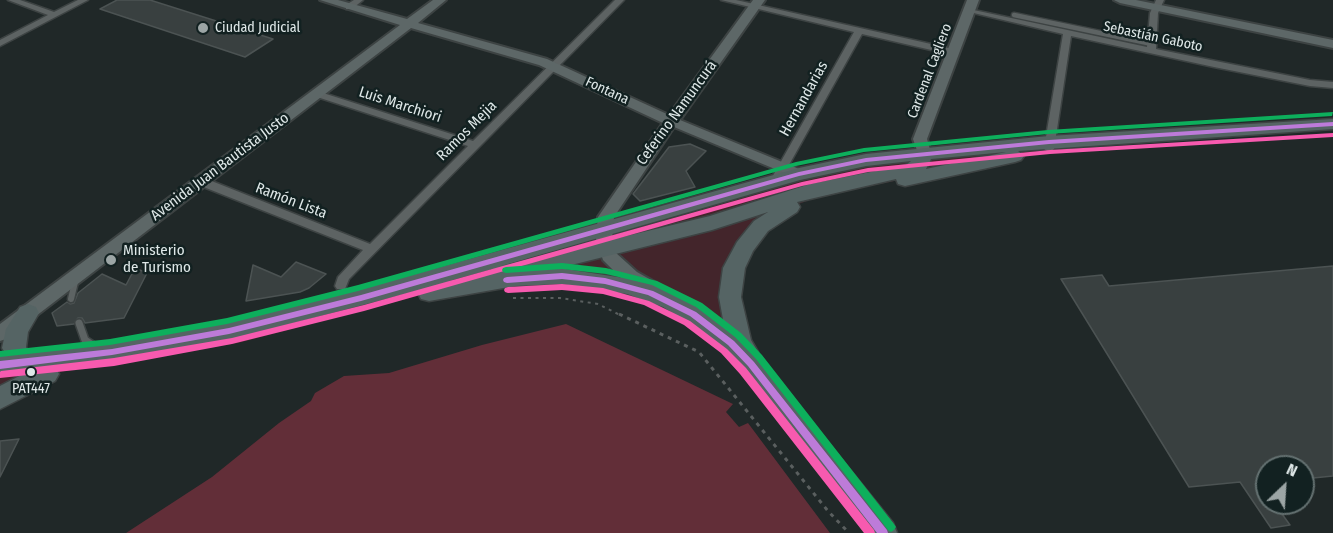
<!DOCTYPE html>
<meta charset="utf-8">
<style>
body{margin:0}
#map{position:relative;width:1333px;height:533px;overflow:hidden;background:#202828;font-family:"Fira Sans Condensed",sans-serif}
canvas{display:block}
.north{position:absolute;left:1255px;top:455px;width:60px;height:60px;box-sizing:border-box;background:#122121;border:2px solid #647171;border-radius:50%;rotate:25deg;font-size:16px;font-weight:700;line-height:24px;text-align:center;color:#dfe8e8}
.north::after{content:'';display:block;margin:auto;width:21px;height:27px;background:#9ca5a5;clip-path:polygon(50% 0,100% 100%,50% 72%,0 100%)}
</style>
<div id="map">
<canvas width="1333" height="533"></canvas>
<div class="north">N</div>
</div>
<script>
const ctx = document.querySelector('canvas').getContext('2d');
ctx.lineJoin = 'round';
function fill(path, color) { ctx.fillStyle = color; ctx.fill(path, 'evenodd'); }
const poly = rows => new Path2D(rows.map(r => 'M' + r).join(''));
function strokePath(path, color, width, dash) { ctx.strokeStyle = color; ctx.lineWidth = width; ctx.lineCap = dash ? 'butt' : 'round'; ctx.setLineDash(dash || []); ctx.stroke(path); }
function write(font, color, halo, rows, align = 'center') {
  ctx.font = font + ' "Fira Sans Condensed",sans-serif'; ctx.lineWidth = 5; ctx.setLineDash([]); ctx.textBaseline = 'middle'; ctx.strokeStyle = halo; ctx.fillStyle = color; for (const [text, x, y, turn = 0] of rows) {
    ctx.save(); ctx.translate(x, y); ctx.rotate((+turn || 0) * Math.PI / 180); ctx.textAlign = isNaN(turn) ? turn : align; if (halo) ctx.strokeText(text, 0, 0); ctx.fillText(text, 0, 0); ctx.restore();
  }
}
const green = poly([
 [1089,140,818,197,785,209,738,258,740,340,693,314,584,278,429,293,238,343,47,374,0,398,0,365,208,336,866,160]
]);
const water = poly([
 [566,324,733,404,726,412,739,427,748,423,830,533,126,533,212,477,279,423,311,401,315,393,344,376,389,373,482,345]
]);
const building = poly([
 [117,0,150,0,273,39,245,57,100,9,117,0],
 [690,144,706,151,686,171,695,187,640,201,633,194,669,147,690,144],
 [296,262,326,274,309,288,300,292,246,301,253,265,281,277,296,262],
 [1333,266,1333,476,1303,479,1303,467,1267,467,1267,503,1274,503,1290,525,1271,528,1240,482,1189,487,1061,279,1102,275,1109,286,1333,266],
 [135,268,147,273,124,318,85,323,82,318,78,318,74,324,57,326,52,313,67,302,70,304,74,303,78,293,102,274,126,285,135,268],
 [19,439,0,477,0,441,19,439]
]);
const pathFar1 = poly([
 [513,298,560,298,598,304,622,316]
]);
const path = poly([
 [619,314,699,352,828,511,849,533]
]);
const laneFar2 = poly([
 [1014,15,1152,44]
]);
const laneFar1 = poly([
 [71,299,75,282]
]);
const lane = poly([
 [79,323,85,340,97,348]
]);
const street = poly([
 [8,0,20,0,54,12,78,0,88,0,0,46,0,40,48,15,8,0],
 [354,0,363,0,352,9,346,9,346,5,354,0],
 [615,0,624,0,349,279,345,289,337,289,335,286,338,277,363,250,196,184,195,181,200,177,204,178,370,244,468,146,314,96,314,92,320,92,473,141,615,0],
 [721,0,736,0,953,49,957,52,953,55,862,34,780,181,775,185,770,181,854,32,721,0],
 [1156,0,1164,0,1158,13,1156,49,1310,80,1333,82,1333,88,1310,86,1214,67,1071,36,1054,149,1049,152,1044,149,1063,34,965,11,969,9,1147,47,1150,13,1156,0]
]);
const secondary = poly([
 [320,0,338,0,407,19,433,0,446,0,418,23,547,59,669,115,753,0,765,0,680,120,804,171,806,174,799,179,794,177,674,127,614,217,612,239,616,253,637,272,660,285,662,290,660,295,654,297,648,295,625,282,603,260,596,239,598,217,663,123,539,65,411,28,6,339,0,341,0,324,400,25,320,0],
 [967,0,979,0,927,139,931,153,924,158,919,156,913,139,967,0],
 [1114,0,1136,0,1333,40,1333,48,1120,3,1114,0]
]);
const highway = poly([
 [1333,119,1333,129,1018,151,1024,156,1021,160,1015,162,905,186,898,184,896,179,797,202,800,207,797,212,768,231,753,251,745,268,741,297,751,340,758,352,756,354,893,523,897,533,866,533,743,371,703,332,663,307,627,294,562,284,515,286,429,301,421,299,418,293,420,290,229,340,112,362,56,368,59,374,55,381,0,409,0,386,29,371,0,375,0,355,6,354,2,348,6,329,20,307,28,304,36,307,39,313,28,332,26,347,28,352,112,342,229,322,361,289,799,168,866,154,1049,136,1333,119],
 [1006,152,926,169,931,159,1006,152],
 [911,161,906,165,810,184,710,216,501,266,800,180,866,166,911,161],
 [768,212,754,221,737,242,723,268,719,297,724,325,679,295,637,280,559,268,712,230,768,212],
 [490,269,488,275,449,281,493,269,490,269]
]);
const bus1 = poly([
 [1333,122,1333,126,1049,144,866,162,799,176,361,301,229,334,112,355,0,369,0,361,112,349,229,328,361,295,799,172,866,158,1049,140,1333,122],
 [562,273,605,278,653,291,696,312,734,341,754,362,887,530,888,533,877,533,748,366,728,345,690,316,648,295,605,284,562,279,507,283,504,282,503,280,504,278,507,277,562,273]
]);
const bus2 = poly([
 [1333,133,1333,137,1050,154,868,172,802,186,364,311,232,344,114,366,0,378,0,372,1,371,114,358,232,338,364,305,802,182,868,168,1050,150,1333,133],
 [562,284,603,288,649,301,690,321,727,349,746,368,874,530,875,533,864,533,740,374,721,353,684,325,644,305,603,294,562,290,508,293,505,292,504,290,505,288,508,287,562,284]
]);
const bus3 = poly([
 [1333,112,1332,116,1048,134,864,152,796,166,358,291,227,324,110,345,0,357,0,351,110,339,227,318,358,285,796,162,864,148,1048,130,1333,112],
 [562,263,606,268,657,281,702,303,741,333,762,355,894,524,896,527,894,530,891,532,888,530,756,359,735,337,696,307,652,285,606,274,562,269,506,273,503,272,502,270,503,268,506,267,562,263]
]);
const markers = [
 [203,28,6,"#9ca5a5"],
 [111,260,6,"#9ca5a5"],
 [31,372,5,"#dfe8e8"]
];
const farPoinames = [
 ["Ciudad Judicial",215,28]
];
const farStreetnames = [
 ["Sebastián Gaboto",1153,37,12],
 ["Cardenal Cagliero",930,71,-69],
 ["Fontana",607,91,25]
];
const busNames = [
 ["PAT447",31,389]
];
const streetNames = [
 ["Hernandarias",804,99,-61],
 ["Luis Marchiori",400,105,18],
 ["Ceferino Namuncurá",677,113,-54],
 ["Ramos Mejia",467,131,-45],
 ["Avenida Juan Bautista Justo",220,167,-37],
 ["Ramón Lista",291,201,21]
];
const poiNames = [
 ["Ministerio",123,251],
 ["de Turismo",123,268]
];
fill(green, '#43252b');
fill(water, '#622e38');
fill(building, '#394040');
strokePath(building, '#4c5353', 1.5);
strokePath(laneFar2, '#3d4343', 7);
strokePath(laneFar1, '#3d4343', 9);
strokePath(lane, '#3d4343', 10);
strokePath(street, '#3d4343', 3);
strokePath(secondary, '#3d4343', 4);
strokePath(highway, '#3d4343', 3);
strokePath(pathFar1, '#5a5f5f', 2, [3, 4.5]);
strokePath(path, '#5a5f5f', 3, [4, 5]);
strokePath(laneFar2, '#5d6363', 4.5);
strokePath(laneFar1, '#5d6363', 6);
strokePath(lane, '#5d6363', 7);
fill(street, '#5d6363');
fill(secondary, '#5d6767');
fill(highway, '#556464');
fill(bus1, '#bd7bd9');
fill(bus2, '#f75aaf');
fill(bus3, '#0daf5c');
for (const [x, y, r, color] of markers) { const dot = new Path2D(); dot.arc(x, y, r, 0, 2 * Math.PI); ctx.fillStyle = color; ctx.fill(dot); strokePath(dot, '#122121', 2); }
write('14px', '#dfe8e8', '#122121', farPoinames, 'left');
write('14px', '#dfe8e8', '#122121', farStreetnames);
write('14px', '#dfe8e8', '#122121', busNames);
write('15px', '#dfe8e8', '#122121', streetNames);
write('15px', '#dfe8e8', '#122121', poiNames, 'left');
</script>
